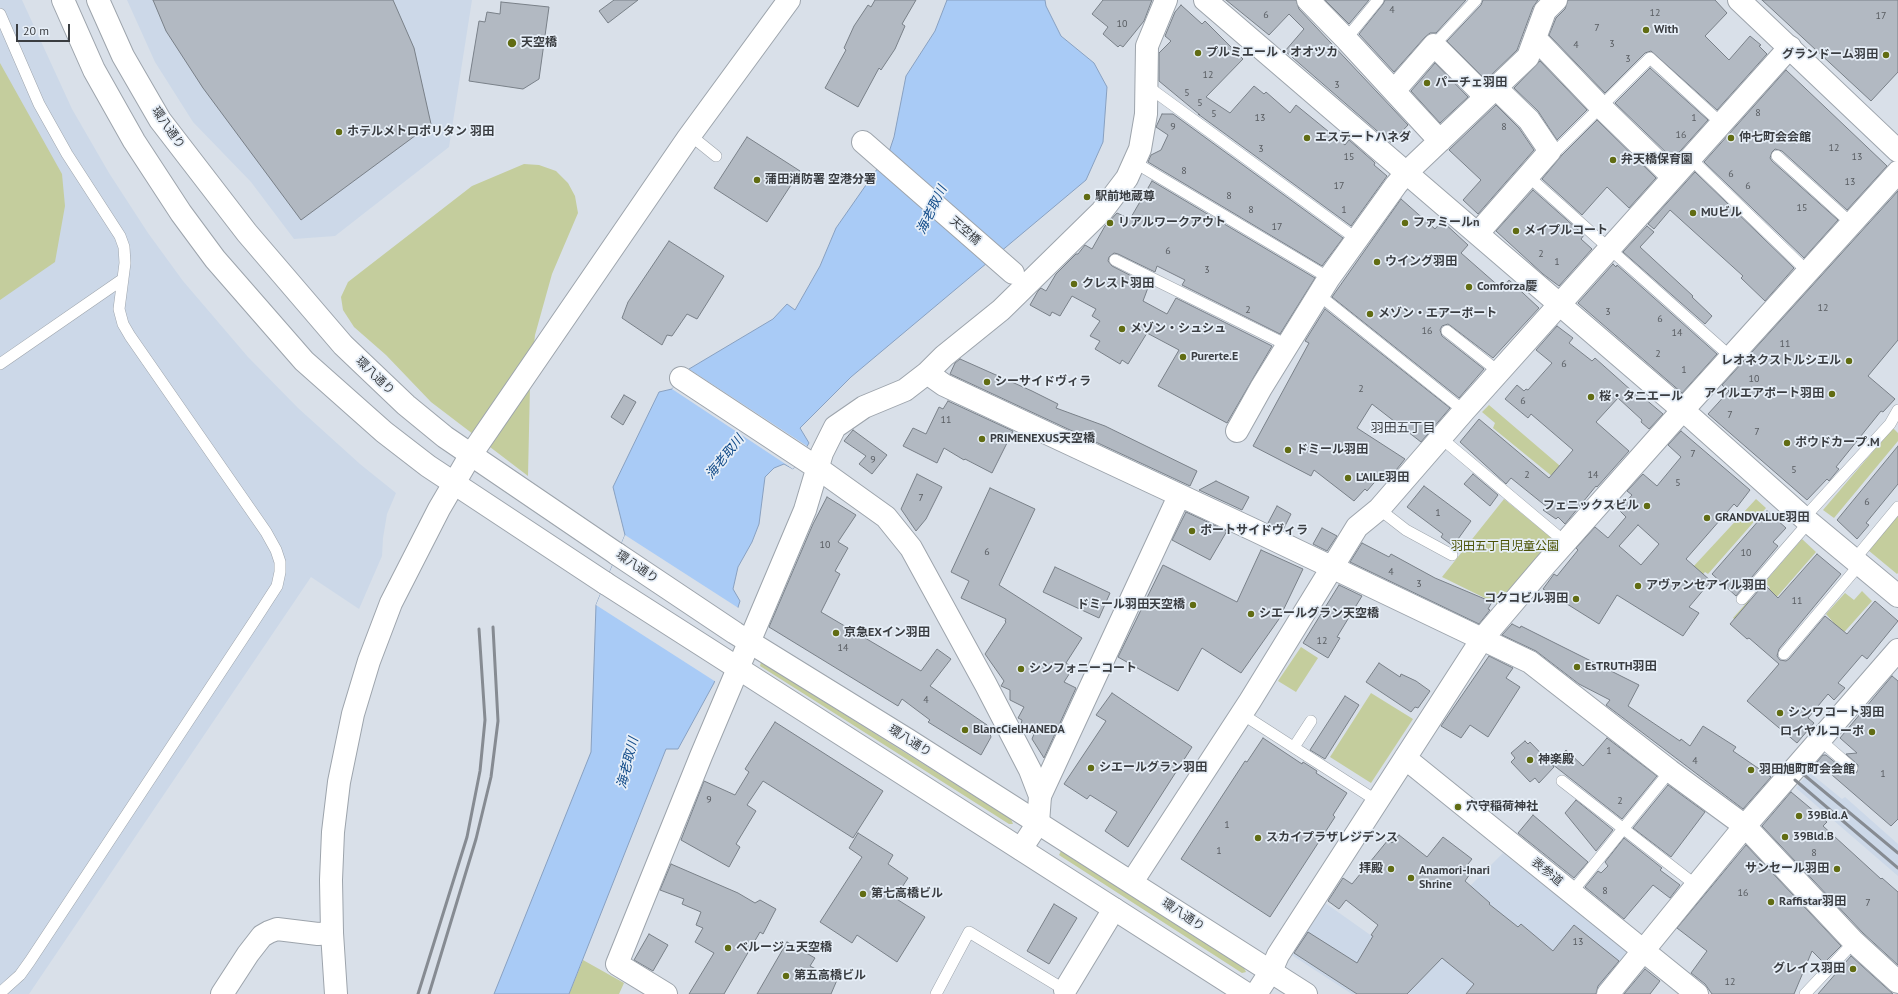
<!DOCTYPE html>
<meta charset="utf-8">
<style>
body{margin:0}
#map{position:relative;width:1898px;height:994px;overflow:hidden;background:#d9e0e9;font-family:"PT Sans",sans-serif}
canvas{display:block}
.scale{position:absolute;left:16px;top:24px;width:54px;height:18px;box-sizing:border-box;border:2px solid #3a3d41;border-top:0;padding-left:5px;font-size:12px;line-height:14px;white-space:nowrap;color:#3a3d41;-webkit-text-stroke:3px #e6eef7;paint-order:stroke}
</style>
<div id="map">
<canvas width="1898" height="994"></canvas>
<div class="scale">20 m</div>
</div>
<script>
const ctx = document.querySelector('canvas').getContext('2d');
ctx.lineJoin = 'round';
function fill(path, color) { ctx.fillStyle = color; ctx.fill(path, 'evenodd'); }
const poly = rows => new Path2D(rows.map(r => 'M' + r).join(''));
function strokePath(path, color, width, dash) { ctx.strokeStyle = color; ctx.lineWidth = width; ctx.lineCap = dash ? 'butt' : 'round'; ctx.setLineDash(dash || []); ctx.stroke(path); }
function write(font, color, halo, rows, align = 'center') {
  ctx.font = font + ' "PT Sans","Noto Sans JP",sans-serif'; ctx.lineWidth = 3.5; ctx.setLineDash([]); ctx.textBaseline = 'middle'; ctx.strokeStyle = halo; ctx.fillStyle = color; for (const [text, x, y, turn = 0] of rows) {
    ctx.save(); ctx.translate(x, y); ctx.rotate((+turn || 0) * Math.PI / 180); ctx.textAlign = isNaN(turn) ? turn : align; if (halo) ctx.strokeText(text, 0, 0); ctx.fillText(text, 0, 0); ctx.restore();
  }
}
const built = poly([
 [0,0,22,0,72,109,109,173,148,233,183,281,248,357,298,408,360,464,396,493,387,514,383,538,382,556,359,609,311,577,29,994,0,994],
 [127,0,472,0,449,147,335,236,294,239,251,182,193,122,155,62],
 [1809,772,1842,799,1845,797,1898,844,1898,876,1796,788],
 [1503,853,1633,954,1600,994,1352,994,1287,952,1321,900,1400,956]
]);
const green = poly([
 [0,63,62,174,65,206,55,262,0,300],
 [524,164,539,165,556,171,568,183,575,196,578,213,552,274,535,335,530,385,528,476,431,402,386,355,354,327,343,310,341,297,348,282,472,186],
 [1489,405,1573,477,1564,486,1493,428,1495,423,1482,412],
 [1893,428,1898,433,1898,441,1834,518,1823,510],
 [1504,499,1554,540,1497,604,1442,577],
 [1756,499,1766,508,1708,574,1705,572,1690,590,1680,581],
 [1898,514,1898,573,1897,574,1868,550],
 [1802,539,1816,552,1748,630,1733,618,1749,600,1755,605,1770,587,1764,583],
 [1862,591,1872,601,1805,676,1794,667,1833,622,1826,614,1845,593,1854,600],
 [1301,647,1318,658,1296,692,1278,681],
 [761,662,1011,819,1013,824,1009,824,760,666],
 [1371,693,1413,719,1371,783,1330,757],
 [1061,851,1244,968,1246,972,1242,973,1062,857,1059,855],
 [583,960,624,983,619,994,569,994]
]);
const water = poly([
 [947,0,1045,0,1046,6,1061,36,1094,63,1107,87,1103,142,1086,180,851,377,800,428,809,443,793,469,784,464,774,468,765,477,759,524,752,542,738,567,733,589,740,601,714,683,678,749,666,749,569,994,494,994,591,752,596,605,625,535,613,487,659,392,672,389,689,369,773,319,787,304,795,310,820,266,836,228,889,152,894,137,906,76,935,31,947,0]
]);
const pier = poly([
 [689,369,807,446,793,469,672,389],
 [625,535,740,609,716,682,596,605]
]);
const building = poly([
 [153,0,393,0,414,48,431,124,301,220,203,88,166,31,153,0],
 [614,0,638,0,608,23,599,11,614,0],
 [875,0,916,0,902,24,905,26,895,49,881,70,879,68,858,107,825,88,846,50,844,48,854,26,868,5,871,7,875,0],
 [1103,0,1152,0,1144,21,1123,47,1120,45,1118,47,1103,34,1108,27,1092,14,1103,0],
 [1226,0,1296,0,1299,9,1408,125,1391,143,1285,51,1304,29,1289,14,1269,35,1226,0],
 [1325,0,1369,0,1349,24,1325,0],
 [1385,0,1466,0,1436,33,1430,33,1425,37,1394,72,1359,34,1383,4,1385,0],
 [1483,0,1538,0,1533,7,1517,50,1486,80,1447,41,1481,5,1483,0],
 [1568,0,1715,0,1727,13,1705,36,1729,60,1750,36,1761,45,1759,46,1767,54,1717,110,1651,51,1645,53,1605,93,1549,35,1556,18,1565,9,1568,0],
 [1762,0,1898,0,1898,72,1871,101,1762,0],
 [501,2,549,7,539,79,523,89,469,81,479,21,485,22,487,12,500,14,501,2],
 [1181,5,1202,24,1205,21,1243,59,1206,97,1230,113,1254,86,1264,94,1266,92,1290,113,1296,105,1345,145,1349,140,1373,161,1375,163,1374,165,1387,176,1351,226,1198,114,1200,115,1159,81,1159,53,1171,41,1165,36,1175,12,1181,5],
 [1540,61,1587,110,1557,140,1538,111,1514,88,1540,61],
 [1435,63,1468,97,1440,123,1411,91,1435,63],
 [1650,68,1708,120,1673,159,1615,103,1650,68],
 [1786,70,1887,166,1847,210,1782,151,1775,149,1772,152,1770,158,1772,161,1838,220,1804,258,1704,162,1786,70],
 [1496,105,1519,128,1534,150,1478,214,1463,200,1481,180,1449,150,1496,105],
 [1162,114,1173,114,1343,238,1322,266,1148,162,1151,155,1161,150,1168,135,1156,127,1162,114],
 [1597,120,1656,178,1629,208,1607,187,1582,215,1542,179,1562,155,1597,120],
 [747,137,800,171,767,222,714,188,747,137],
 [1695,172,1794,268,1765,301,1741,278,1743,276,1670,210,1654,229,1648,224,1695,172],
 [1152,181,1315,278,1280,334,1182,285,1185,280,1157,266,1155,272,1118,254,1114,253,1109,257,1108,261,1112,266,1149,285,1143,301,1167,314,1176,298,1272,346,1227,423,1158,386,1179,350,1147,333,1128,364,1122,360,1120,364,1095,349,1100,341,1090,336,1100,321,1092,316,1096,309,1072,296,1060,316,1052,312,1050,316,1030,305,1038,291,1041,288,1046,291,1056,274,1076,254,1078,254,1085,245,1092,249,1105,226,1117,213,1130,219,1152,181],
 [1533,190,1584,235,1581,239,1592,249,1559,286,1543,274,1496,231,1533,190],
 [1898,191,1898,340,1868,376,1895,399,1883,412,1881,411,1836,467,1839,469,1829,481,1827,479,1807,500,1708,414,1729,391,1722,385,1898,191],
 [1401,199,1435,229,1442,221,1468,245,1461,253,1502,289,1509,280,1539,308,1493,358,1451,326,1448,324,1442,326,1440,330,1442,336,1484,369,1459,398,1332,297,1401,199],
 [1647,226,1654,232,1640,247,1693,296,1692,297,1712,316,1705,324,1623,252,1647,226],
 [669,241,724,276,697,319,687,314,672,336,667,335,662,345,622,318,628,302,669,241],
 [1613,264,1616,267,1617,265,1717,354,1682,393,1578,303,1613,264],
 [1325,309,1450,408,1421,442,1372,404,1357,428,1405,459,1392,475,1385,470,1367,491,1365,489,1354,501,1314,470,1311,476,1253,446,1309,343,1305,341,1325,309],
 [1557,326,1573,338,1569,343,1592,361,1595,358,1642,400,1644,398,1663,414,1649,429,1641,422,1642,420,1618,398,1596,422,1629,451,1597,487,1596,486,1565,524,1558,517,1556,519,1543,510,1547,507,1511,478,1506,484,1460,442,1479,419,1549,478,1573,450,1531,414,1528,418,1505,399,1517,385,1524,391,1526,389,1528,390,1552,363,1536,350,1557,326],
 [960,359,1032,391,1058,404,1056,408,1105,426,1197,471,1190,486,950,374,955,363,960,359],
 [624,395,636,402,623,425,611,417,624,395],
 [948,401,1013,431,992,473,965,459,964,460,944,448,937,463,903,446,913,428,926,434,939,407,943,409,948,401],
 [853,430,887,455,872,474,859,464,866,456,844,441,853,430],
 [1681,431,1750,490,1737,507,1734,504,1686,559,1711,581,1689,607,1699,613,1683,636,1617,595,1599,624,1543,589,1554,574,1557,576,1578,550,1576,548,1595,527,1608,538,1626,517,1619,510,1632,495,1627,491,1643,474,1657,486,1681,457,1668,445,1681,431],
 [1638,525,1659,544,1641,565,1619,546,1638,525],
 [1898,446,1898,484,1866,523,1869,525,1857,539,1837,520,1898,446],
 [917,474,942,487,926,519,916,531,901,509,917,474],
 [1473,474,1498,495,1490,506,1464,484,1473,474],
 [1216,481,1249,497,1242,510,1199,490,1216,481],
 [1424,486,1471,521,1453,546,1441,537,1443,534,1407,507,1424,486],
 [990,488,1035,509,999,585,1082,638,1066,663,1073,668,1064,682,1076,688,1044,758,1032,739,1034,734,1024,729,1025,726,1021,724,1022,720,1018,718,1024,707,1010,700,1010,690,1001,686,1004,681,985,654,1006,622,1005,621,1006,619,961,598,969,581,951,572,990,488],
 [827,497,856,515,838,542,848,548,835,571,840,574,821,612,921,671,937,649,951,659,930,686,987,725,991,737,981,755,928,722,930,720,902,699,898,706,769,627,813,524,827,497],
 [1277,506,1291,514,1283,530,1268,523,1277,506],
 [1767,511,1786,528,1773,542,1778,546,1736,596,1712,574,1767,511],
 [1186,512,1227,531,1210,560,1172,540,1186,512],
 [1322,528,1337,536,1327,551,1313,544,1322,528],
 [1362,543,1389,557,1391,554,1435,578,1492,602,1488,609,1490,610,1479,624,1350,562,1362,543],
 [1261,550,1303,569,1279,619,1241,673,1202,648,1178,691,1118,657,1163,565,1237,602,1261,550],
 [1817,554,1841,574,1779,649,1777,656,1780,660,1786,661,1789,659,1825,616,1847,634,1875,601,1898,621,1867,659,1862,655,1838,683,1845,688,1834,700,1828,694,1808,718,1814,723,1797,743,1747,701,1779,664,1749,638,1747,639,1730,624,1764,584,1778,598,1817,554],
 [1055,567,1110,593,1099,618,1043,592,1055,567],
 [1339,585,1362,596,1337,637,1340,638,1328,658,1303,643,1339,585],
 [1512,624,1520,628,1521,626,1639,685,1628,706,1680,741,1681,739,1690,746,1703,726,1736,747,1733,751,1771,777,1743,809,1606,705,1610,700,1579,684,1536,651,1502,635,1512,624],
 [1489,656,1513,668,1506,678,1520,687,1488,737,1470,725,1461,738,1441,726,1489,656],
 [1379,663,1400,677,1401,674,1416,681,1430,691,1418,708,1415,707,1411,712,1366,682,1379,663],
 [1892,676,1898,681,1898,819,1891,826,1817,762,1823,755,1826,755,1848,773,1854,775,1857,772,1858,765,1846,754,1857,753,1840,738,1892,676],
 [1112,693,1192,747,1128,847,1105,831,1117,812,1090,795,1087,799,1064,784,1106,721,1096,715,1112,693],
 [1345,696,1359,705,1325,759,1310,750,1345,696],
 [775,722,883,791,853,838,763,781,747,805,756,811,736,844,740,847,729,867,681,840,704,781,735,795,749,772,745,769,775,722],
 [1263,738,1302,764,1303,762,1317,771,1316,773,1347,793,1333,815,1335,817,1270,917,1181,859,1245,761,1247,762,1263,738],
 [1607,738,1657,776,1622,819,1552,764,1566,750,1583,766,1607,738],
 [1525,741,1528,744,1530,742,1554,767,1539,783,1535,778,1530,782,1511,762,1515,758,1511,753,1525,741],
 [1668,785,1705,812,1671,857,1633,828,1668,785],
 [1791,792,1827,822,1823,826,1881,879,1882,878,1898,892,1898,965,1863,933,1762,826,1791,792],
 [1576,800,1613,830,1596,851,1565,813,1576,800],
 [1533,815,1588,862,1574,878,1518,833,1533,815],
 [858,833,893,855,888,864,908,878,895,898,925,917,897,962,857,935,852,943,820,922,862,857,849,848,858,833],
 [1399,835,1427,857,1443,837,1472,859,1464,869,1470,874,1465,881,1490,903,1489,904,1518,927,1521,924,1553,951,1574,925,1619,961,1598,986,1596,994,1466,994,1474,984,1442,958,1407,994,1357,994,1294,953,1308,932,1357,963,1373,936,1371,935,1378,925,1346,900,1339,909,1328,901,1343,878,1352,884,1388,840,1392,843,1399,835],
 [1624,838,1662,868,1660,870,1680,885,1670,898,1653,885,1624,919,1585,887,1598,871,1601,873,1608,866,1605,862,1624,838],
 [1746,845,1841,946,1824,963,1812,951,1794,994,1712,994,1705,984,1691,973,1707,951,1677,928,1746,845],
 [671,864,738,893,755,903,760,900,776,909,763,934,760,932,724,994,689,994,714,953,695,942,703,928,696,925,701,912,682,904,684,899,660,890,671,864],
 [1054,904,1077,918,1049,964,1027,951,1054,904],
 [649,934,668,945,653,971,634,960,649,934],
 [787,942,815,958,810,966,837,980,831,994,757,994,787,942],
 [1851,956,1883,985,1893,994,1818,994,1851,956],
 [1645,969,1660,981,1650,994,1624,994,1645,969]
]);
const lane = poly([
 [0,14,39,104,67,154,120,236,124,247,125,263,119,309,123,324,130,336,266,532,276,550,280,562,280,572,277,586,255,620,30,961,20,975,0,993],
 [1346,39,1378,0],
 [1434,45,1476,0],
 [1147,86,1358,240],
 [690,135,716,156],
 [1550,151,1557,150,1650,58,1721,123],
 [1777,156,1851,223],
 [1690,158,1808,272],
 [1134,162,1329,278],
 [1529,177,1731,357],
 [1115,260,1287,345],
 [1319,295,1464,411],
 [1447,331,1499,372],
 [0,364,123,279],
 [1441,438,1565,542],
 [1379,509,1406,530,1452,555],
 [1804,518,1890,424,1898,410],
 [1854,560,1898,507],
 [1742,599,1809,522],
 [1784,654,1860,564],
 [1242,714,1377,801],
 [1820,740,1852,768],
 [1294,747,1311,721],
 [1562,781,1697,886],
 [1572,892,1670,771],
 [936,994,969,932,1065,990],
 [1805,994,1854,942]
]);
const street = poly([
 [1308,0,1346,39,1440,141],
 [1535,38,1601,107,1673,177],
 [1394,91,1434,45,1486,97],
 [863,142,1013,273],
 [1478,233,1550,151,1529,120,1496,88],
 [927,373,944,385,1256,531,1530,662,1670,771,1745,826,1854,942,1898,982],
 [681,378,819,469],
 [1237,431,1261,388,1329,278,1396,185,1407,172,1528,57,1545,11,1556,0],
 [1405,758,1697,994],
 [1040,796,1179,496],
 [1132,882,1250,701,1357,527,1379,509,1464,411,1790,47],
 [1271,971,1278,955,1482,639,1545,565,1673,421,1898,172],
 [1065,990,1114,909],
 [222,994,248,954,262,936,269,932,277,929,318,934,332,933],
 [666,994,617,964,701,756,805,510,822,453,835,427,864,407,905,390,927,373,944,356,1001,310,1102,211,1127,178,1140,149,1146,114,1147,46,1166,0],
 [1608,994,1744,827,1898,650]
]);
const secondary = poly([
 [1205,0,1693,419,1804,518,1898,596],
 [1739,0,1898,151],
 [819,469,886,517,911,548,986,685,1030,770,1040,796,1038,823,1021,849],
 [336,994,332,933,331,880,333,832,339,782,353,714,369,661,391,603,439,509,470,456,688,138,789,0],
 [1256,994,1271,971]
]);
const primary = poly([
 [63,0,94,70,134,141,181,213,215,259,304,361,384,432,428,466,605,583],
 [98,0,123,56,160,120,247,233,343,345,406,405,445,437,617,554]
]);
const highway = poly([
 [617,554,735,633,908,740,1306,994],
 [605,583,1247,994]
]);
const rail = poly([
 [1803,774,1898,853],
 [1795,780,1898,868],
 [418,994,467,837,480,771,485,720,479,629],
 [429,994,476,839,491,777,498,721,493,627]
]);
const markers = [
 [1646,30,4,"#616c13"],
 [512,43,5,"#616c13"],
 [1198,53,4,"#616c13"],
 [1886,55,4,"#616c13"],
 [1427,83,4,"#616c13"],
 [339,132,4,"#616c13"],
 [1307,138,4,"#616c13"],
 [1731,138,4,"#616c13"],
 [1613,160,4,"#616c13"],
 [757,180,4,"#616c13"],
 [1087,197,4,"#616c13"],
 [1693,213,4,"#616c13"],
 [1110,223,4,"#616c13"],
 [1405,223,4,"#616c13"],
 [1516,231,4,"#616c13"],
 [1377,262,4,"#616c13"],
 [1074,284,4,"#616c13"],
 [1469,287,4,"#616c13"],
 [1370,314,4,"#616c13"],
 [1122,329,4,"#616c13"],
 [1183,357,4,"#616c13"],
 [1849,361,4,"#616c13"],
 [987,382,4,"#616c13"],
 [1832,394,4,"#616c13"],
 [1591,397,4,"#616c13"],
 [982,439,4,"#616c13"],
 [1787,443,4,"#616c13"],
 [1288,450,4,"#616c13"],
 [1348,478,4,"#616c13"],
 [1647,506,4,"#616c13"],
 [1707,518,4,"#616c13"],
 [1192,531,4,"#616c13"],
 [1638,586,4,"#616c13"],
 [1576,599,4,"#616c13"],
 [1193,605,4,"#616c13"],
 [1251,614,4,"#616c13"],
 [836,633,4,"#616c13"],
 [1577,667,4,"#616c13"],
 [1021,669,4,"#616c13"],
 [1780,713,4,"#616c13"],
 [965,730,4,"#616c13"],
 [1872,732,4,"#616c13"],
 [1530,760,4,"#616c13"],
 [1091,768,4,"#616c13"],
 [1751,770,4,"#616c13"],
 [1458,807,4,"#616c13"],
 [1799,816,4,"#616c13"],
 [1785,837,4,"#616c13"],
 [1258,838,4,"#616c13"],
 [1391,869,4,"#616c13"],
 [1837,869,4,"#616c13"],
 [1411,878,4,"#616c13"],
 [863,894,4,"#616c13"],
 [1771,902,4,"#616c13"],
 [728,948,4,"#616c13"],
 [1853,969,4,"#616c13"],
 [786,976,4,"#616c13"]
];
const numberNames = [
 ["4",1392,10],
 ["12",1655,13],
 ["6",1266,15],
 ["17",1881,16],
 ["10",1122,24],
 ["7",1597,28],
 ["3",1612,44],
 ["4",1576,45],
 ["3",1628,59],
 ["12",1208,75],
 ["3",1337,85],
 ["5",1187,93],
 ["5",1200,103],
 ["8",1758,113],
 ["5",1214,114],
 ["13",1260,118],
 ["1",1694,118],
 ["9",1173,127],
 ["8",1504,127],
 ["16",1681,135],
 ["12",1834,148],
 ["3",1261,149],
 ["15",1349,157],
 ["13",1857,157],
 ["8",1184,171],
 ["6",1731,174],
 ["13",1850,182],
 ["17",1339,186],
 ["6",1748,186],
 ["8",1229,196],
 ["15",1802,208],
 ["8",1251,210],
 ["1",1344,210],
 ["17",1277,227],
 ["6",1168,251],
 ["2",1541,254],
 ["1",1557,262],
 ["3",1207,270],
 ["12",1823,308],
 ["2",1248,310],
 ["3",1608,312],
 ["6",1660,319],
 ["16",1427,331],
 ["14",1677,333],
 ["11",1785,344],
 ["2",1658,354],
 ["6",1564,364],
 ["1",1684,370],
 ["10",1754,379],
 ["2",1361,389],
 ["6",1523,401],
 ["7",1730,415],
 ["11",946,420],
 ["7",1757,432],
 ["7",1693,454],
 ["9",873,460],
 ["5",1794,470],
 ["2",1527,475],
 ["14",1593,475],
 ["5",1678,483],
 ["7",921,498],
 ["6",1867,502],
 ["1",1438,513],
 ["10",825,545],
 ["6",987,552],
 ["10",1746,553],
 ["4",1391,572],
 ["3",1419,584],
 ["11",1797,601],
 ["12",1322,641],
 ["14",843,648],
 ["4",926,700],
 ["1",1609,751],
 ["4",1695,761],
 ["1",1883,774],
 ["9",709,800],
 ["2",1620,801],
 ["1",1227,825],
 ["1",1219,851],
 ["8",1814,853],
 ["8",1605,891],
 ["16",1743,893],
 ["7",1868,903],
 ["13",1578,942],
 ["12",1730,982]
];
const poiNames = [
 ["With",1654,30],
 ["天空橋",521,43],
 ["プルミエール・オオツカ",1206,53],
 ["グランドーム羽田",1878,55,"right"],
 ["パーチェ羽田",1435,83],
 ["ホテルメトロポリタン 羽田",347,132],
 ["エステートハネダ",1315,138],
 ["仲七町会会館",1739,138],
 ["弁天橋保育園",1621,160],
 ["蒲田消防署 空港分署",765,180],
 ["駅前地蔵尊",1095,197],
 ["MUビル",1701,213],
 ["リアルワークアウト",1118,223],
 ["ファミールn",1413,223],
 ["メイプルコート",1524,231],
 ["ウイング羽田",1385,262],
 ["クレスト羽田",1082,284],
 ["Comforza慶",1477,287],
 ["メゾン・エアーポート",1378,314],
 ["メゾン・シュシュ",1130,329],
 ["Purerte.E",1191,357],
 ["レオネクストルシエル",1841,361,"right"],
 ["シーサイドヴィラ",995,382],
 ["アイルエアポート羽田",1824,394,"right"],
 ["桜・タニエール",1599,397],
 ["PRIMENEXUS天空橋",990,439],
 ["ポウドカープ.M",1795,443],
 ["ドミール羽田",1296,450],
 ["L'AILE羽田",1356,478],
 ["フェニックスビル",1639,506,"right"],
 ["GRANDVALUE羽田",1715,518],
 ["ポートサイドヴィラ",1200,531],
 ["アヴァンセアイル羽田",1646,586],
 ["コクコビル羽田",1568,599,"right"],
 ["ドミール羽田天空橋",1185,605,"right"],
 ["シエールグラン天空橋",1259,614],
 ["京急EXイン羽田",844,633],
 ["EsTRUTH羽田",1585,667],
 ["シンフォニーコート",1029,669],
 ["シンワコート羽田",1788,713],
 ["BlancCielHANEDA",973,730],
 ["ロイヤルコーポ",1864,732,"right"],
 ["神楽殿",1538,760],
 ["シエールグラン羽田",1099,768],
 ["羽田旭町町会会館",1759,770],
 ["穴守稲荷神社",1466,807],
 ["39Bld.A",1807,816],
 ["39Bld.B",1793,837],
 ["スカイプラザレジデンス",1266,838],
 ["拝殿",1383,869,"right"],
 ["サンセール羽田",1829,869,"right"],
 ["Anamori-Inari",1419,871],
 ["Shrine",1419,885],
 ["第七高橋ビル",871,894],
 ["Raffistar羽田",1779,902],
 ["ベルージュ天空橋",736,948],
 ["グレイス羽田",1845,969,"right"],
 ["第五高橋ビル",794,976]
];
const streetNames = [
 ["環八通り",168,128,55],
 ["天空橋",965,231,41],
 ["環八通り",375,376,44],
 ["環八通り",637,567,34],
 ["環八通り",910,741,32],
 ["表参道",1547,872,39],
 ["環八通り",1183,915,33]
];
const parkNames = [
 ["羽田五丁目児童公園",1505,547]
];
const waterNames = [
 ["海老取川",932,210,-64],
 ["海老取川",725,457,-51],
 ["海老取川",628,763,-76]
];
const neighbourhoodNames = [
 ["羽田五丁目",1403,428]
];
fill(built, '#ccd8e8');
fill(green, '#c4cd9d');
fill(water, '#a9cbf6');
strokePath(water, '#88a0c0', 1);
fill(pier, '#d9e0e9');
fill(building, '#b2b9c2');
strokePath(building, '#798088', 1);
strokePath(lane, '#9da4ac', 12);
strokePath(street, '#9da4ac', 24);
strokePath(secondary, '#9da4ac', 24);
strokePath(primary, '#9da4ac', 24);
strokePath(highway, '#9da4ac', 24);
strokePath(lane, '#fff', 11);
strokePath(street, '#fff', 22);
strokePath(secondary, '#fff', 22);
strokePath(primary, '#fff', 22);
strokePath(highway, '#fff', 22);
strokePath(rail, '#868b92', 3);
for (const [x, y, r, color] of markers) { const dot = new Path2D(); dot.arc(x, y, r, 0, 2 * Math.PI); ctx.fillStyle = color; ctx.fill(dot); strokePath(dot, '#e6eef7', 1.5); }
write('10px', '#585c61', null, numberNames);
write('bold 12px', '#3a3d41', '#e6eef7', poiNames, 'left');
write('12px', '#3a3d41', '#e6eef7', streetNames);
write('12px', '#4a5203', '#e6eef7', parkNames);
write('italic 13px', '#114b89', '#e6eef7', waterNames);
write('13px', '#3a3d41', '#e6eef7', neighbourhoodNames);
</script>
